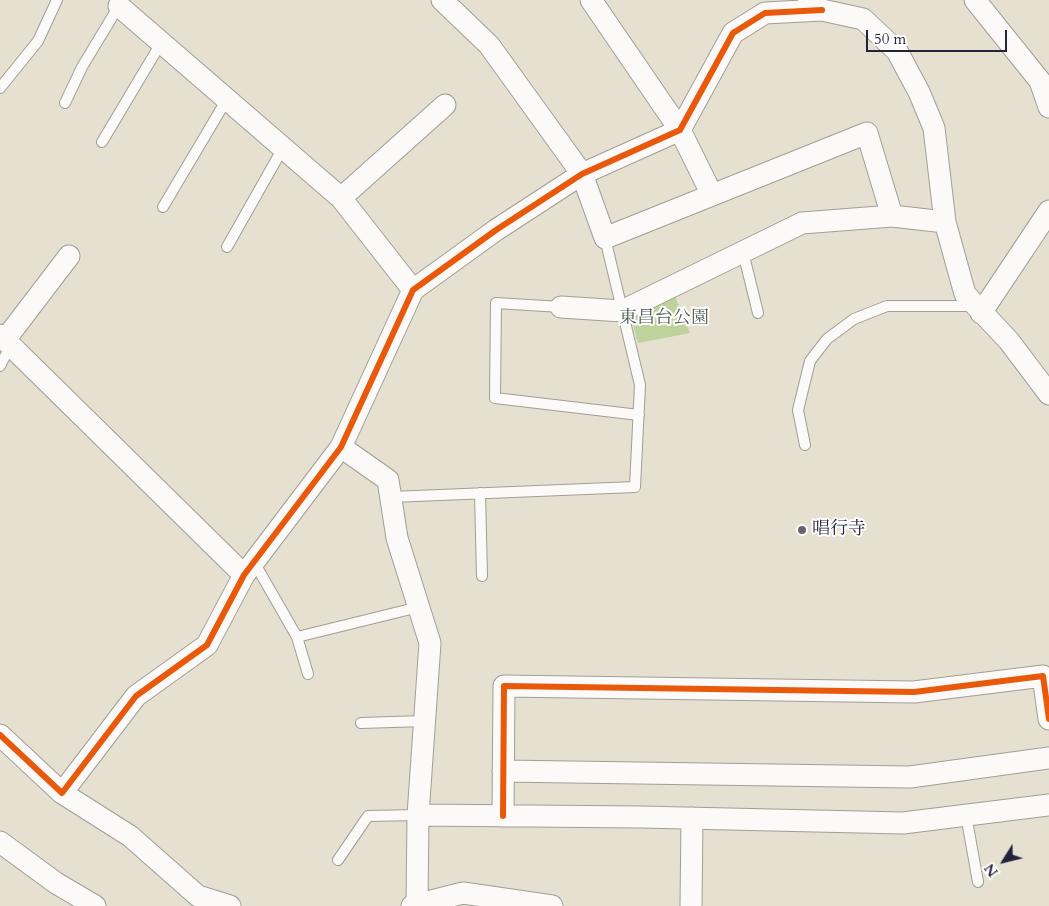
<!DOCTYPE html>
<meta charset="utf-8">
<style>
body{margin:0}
#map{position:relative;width:1049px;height:906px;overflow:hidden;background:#e5e0cf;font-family:Cardo,serif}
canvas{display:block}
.north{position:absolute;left:979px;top:836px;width:50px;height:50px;-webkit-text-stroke:4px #fff;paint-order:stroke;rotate:234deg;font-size:14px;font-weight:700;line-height:20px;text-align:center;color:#22223b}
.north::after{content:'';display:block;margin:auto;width:18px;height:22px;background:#22223b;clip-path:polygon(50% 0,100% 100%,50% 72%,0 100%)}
.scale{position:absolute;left:866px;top:30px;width:141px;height:22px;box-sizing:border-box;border:2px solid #22223b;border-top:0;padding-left:6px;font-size:15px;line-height:18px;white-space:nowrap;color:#22223b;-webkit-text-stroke:4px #fff;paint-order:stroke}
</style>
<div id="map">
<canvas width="1049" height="906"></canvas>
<div class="north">N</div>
<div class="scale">50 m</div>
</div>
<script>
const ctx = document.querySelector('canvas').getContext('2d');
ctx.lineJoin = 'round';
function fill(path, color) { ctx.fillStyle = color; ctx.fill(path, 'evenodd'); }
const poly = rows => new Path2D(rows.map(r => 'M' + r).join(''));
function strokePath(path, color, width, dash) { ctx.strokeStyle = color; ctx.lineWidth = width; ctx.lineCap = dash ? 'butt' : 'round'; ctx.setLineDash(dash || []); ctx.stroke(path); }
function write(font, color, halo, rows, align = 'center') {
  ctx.font = font + ' Cardo,"Noto Serif JP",serif'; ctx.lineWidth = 4; ctx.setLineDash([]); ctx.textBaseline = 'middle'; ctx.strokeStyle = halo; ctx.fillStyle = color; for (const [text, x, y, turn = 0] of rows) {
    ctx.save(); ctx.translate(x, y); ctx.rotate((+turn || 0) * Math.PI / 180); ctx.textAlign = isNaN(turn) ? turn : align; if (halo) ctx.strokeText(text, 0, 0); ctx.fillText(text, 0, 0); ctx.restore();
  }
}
const green = poly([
 [674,294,690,333,638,343,630,315]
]);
const service = poly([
 [0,88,38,41,57,0],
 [65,103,82,67,120,4],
 [102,142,161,43],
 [163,207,227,99],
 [227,247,283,148],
 [743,252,758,313],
 [561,307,496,303,495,398,639,415],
 [0,366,11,345],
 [805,445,798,410,810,361,827,339,854,319,887,306,974,306],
 [480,493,482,576],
 [391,497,635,487,640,385,605,238],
 [254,562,297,637,419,607],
 [297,637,308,674],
 [361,723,424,721],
 [966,815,978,882],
 [338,860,368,816,418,815]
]);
const minor = poly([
 [442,0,489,45,582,174,605,238,867,133,892,216],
 [591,0,680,130,712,195],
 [975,0,1040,81,1049,107],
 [808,4,822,10,863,19,897,51,919,92,934,128,945,222,965,294,1009,341,1049,394],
 [119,6,341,198,413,290],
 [341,198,445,105],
 [561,307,622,311,802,223,892,216,945,222],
 [981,313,1049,211],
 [0,335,244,575],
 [5,340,69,256],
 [341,447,388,480,397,538,430,643,418,815,417,905],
 [0,735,62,793,136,696,207,645,244,575,341,447,413,290,496,230,582,174,680,130,733,33,765,13,822,10],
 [503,771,910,777,1049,758],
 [62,793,130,836,198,896,230,906],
 [418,815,641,817,903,823,1049,805],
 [503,816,504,686,914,692,1043,676,1049,719],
 [0,842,56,883,95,906],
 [412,906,463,893,552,906],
 [691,906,692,818]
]);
const cycleway = poly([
 [0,735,62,793,136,696,207,645,244,575,341,447,413,290,496,230,582,174,680,130,733,33,765,13,822,10],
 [503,816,504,686,914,692,1043,676,1049,719]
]);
const markers = [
 [802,530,5,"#66646f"]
];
const parkNames = [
 ["東昌台公園",664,319]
];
const poiNames = [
 ["唱行寺",812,530]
];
fill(green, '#bed29c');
strokePath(service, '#a19e97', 12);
strokePath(minor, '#a19e97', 23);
strokePath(service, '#fbfaf8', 10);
strokePath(minor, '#fbfaf8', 21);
strokePath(cycleway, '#e8590c', 6);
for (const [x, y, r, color] of markers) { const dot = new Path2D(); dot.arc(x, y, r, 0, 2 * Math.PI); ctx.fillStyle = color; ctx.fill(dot); strokePath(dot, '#fff', 2); }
write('18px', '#4e5c4f', '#fff', parkNames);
write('18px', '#22223b', '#fff', poiNames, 'left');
</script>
